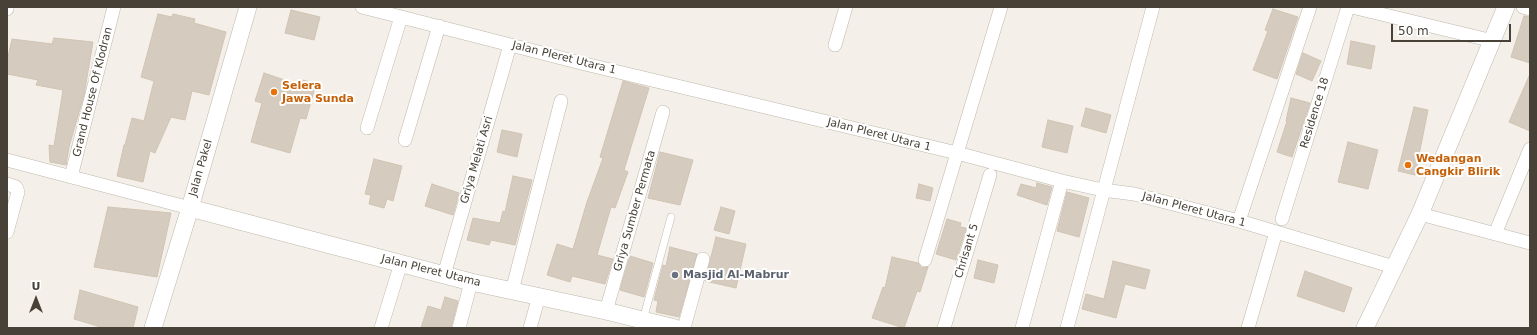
<!DOCTYPE html>
<style>
body{margin:0}
#map{position:relative;width:1537px;height:335px;overflow:hidden;background:#f4f0e9;font-family:"DejaVu Sans",sans-serif}
canvas{display:block}
.frame{position:absolute;inset:0;border:8px solid #474137;pointer-events:none}
.north{position:absolute;left:16px;top:279px;width:40px;height:40px;-webkit-text-stroke:3px #fff;paint-order:stroke;rotate:0deg;font-size:11px;font-weight:700;line-height:16px;text-align:center;color:#474137}
.north::after{content:'';display:block;margin:auto;width:14px;height:18px;background:#474137;clip-path:polygon(50% 0,100% 100%,50% 72%,0 100%)}
.scale{position:absolute;left:1391px;top:24px;width:120px;height:18px;box-sizing:border-box;border:2px solid #474137;border-top:0;padding-left:5px;font-size:12px;line-height:14px;white-space:nowrap;color:#474137;-webkit-text-stroke:3px #fff;paint-order:stroke}
</style>
<div id="map">
<canvas width="1537" height="335"></canvas>
<div class="frame"></div>
<div class="north">U</div>
<div class="scale">50 m</div>
</div>
<script>
const ctx = document.querySelector('canvas').getContext('2d');
ctx.lineJoin = 'round';
function fill(path, color) { ctx.fillStyle = color; ctx.fill(path, 'evenodd'); }
const poly = rows => new Path2D(rows.map(r => 'M' + r).join(''));
function strokePath(path, color, width, dash) { ctx.strokeStyle = color; ctx.lineWidth = width; ctx.lineCap = dash ? 'butt' : 'round'; ctx.setLineDash(dash || []); ctx.stroke(path); }
function write(font, color, halo, rows, align = 'center') {
  ctx.font = font + ' "DejaVu Sans",sans-serif'; ctx.lineWidth = 4; ctx.setLineDash([]); ctx.textBaseline = 'middle'; ctx.strokeStyle = halo; ctx.fillStyle = color; for (const [text, x, y, turn = 0] of rows) {
    ctx.save(); ctx.translate(x, y); ctx.rotate((+turn || 0) * Math.PI / 180); ctx.textAlign = isNaN(turn) ? turn : align; if (halo) ctx.strokeText(text, 0, 0); ctx.fillText(text, 0, 0); ctx.restore();
  }
}
const building = poly([
 [1273,9,1298,17,1277,79,1253,70,1268,31,1265,30,1273,9],
 [291,10,320,17,314,40,285,33,291,10],
 [158,14,172,17,173,14,195,19,194,23,226,32,209,95,192,91,185,120,171,117,155,153,150,151,143,182,117,176,124,145,125,145,132,118,144,121,154,81,141,77,158,14],
 [1524,16,1530,17,1530,63,1511,57,1524,16],
 [54,38,93,42,84,95,69,147,66,165,50,162,49,145,54,146,63,90,36,85,38,80,7,74,7,61,12,39,52,44,54,38],
 [1351,41,1375,46,1371,69,1347,64,1351,41],
 [1303,53,1321,61,1312,81,1296,74,1303,53],
 [264,73,302,86,303,80,316,84,306,119,300,118,290,153,251,142,262,103,255,101,264,73],
 [1530,74,1530,131,1509,122,1530,74],
 [623,81,649,88,624,170,628,172,615,208,611,207,597,255,613,259,605,284,572,276,570,282,547,275,557,244,573,249,587,202,603,158,600,157,623,81],
 [1291,98,1310,103,1292,157,1277,152,1287,121,1286,121,1291,98],
 [1414,107,1428,110,1415,175,1398,171,1414,107],
 [1086,108,1111,115,1106,133,1081,126,1086,108],
 [1048,120,1073,126,1067,153,1042,147,1048,120],
 [502,130,522,134,517,157,497,152,502,130],
 [1348,142,1378,150,1368,189,1338,182,1348,142],
 [660,152,693,160,680,205,648,198,660,152],
 [374,159,402,166,393,201,387,199,384,208,369,204,371,195,365,194,374,159],
 [513,176,532,180,515,245,491,240,489,245,467,240,473,218,500,223,503,211,505,212,513,176],
 [1037,183,1052,187,1047,205,1017,195,1021,184,1036,188,1037,183],
 [432,184,459,193,453,215,425,206,432,184],
 [919,184,933,188,930,201,916,198,919,184],
 [1067,192,1089,198,1079,237,1057,231,1067,192],
 [108,207,171,213,157,277,94,267,108,207],
 [721,207,735,211,729,234,714,230,721,207],
 [947,219,961,223,960,227,966,228,956,260,936,254,947,219],
 [716,237,746,244,736,288,705,281,716,237],
 [670,247,697,254,679,317,656,312,658,301,654,300,663,265,666,266,670,247],
 [630,256,653,263,644,297,620,290,630,256],
 [892,257,918,263,922,268,928,267,920,292,917,291,904,328,872,318,883,287,885,288,892,257],
 [978,260,998,265,994,283,974,278,978,260],
 [1113,261,1150,270,1145,289,1125,284,1116,318,1082,309,1086,294,1104,299,1113,261],
 [1305,271,1352,288,1344,312,1297,296,1305,271],
 [80,290,138,307,133,328,104,328,74,319,80,290],
 [445,297,458,301,451,328,421,328,428,306,441,310,445,297]
]);
const service = poly([
 [643,320,671,217]
]);
const minor = poly([
 [362,7,581,63,957,153,1062,181,1103,190,1134,194,1239,221,1394,267],
 [1352,7,1493,41],
 [1523,7,1530,9],
 [7,9,7,7],
 [835,45,846,7],
 [367,128,401,17],
 [405,140,439,26],
 [7,160,190,208],
 [71,177,114,7],
 [7,184,16,187,18,192,7,232],
 [1420,214,1530,243],
 [1282,219,1348,7],
 [1239,221,1310,7],
 [1495,234,1530,149],
 [925,260,1001,7],
 [444,275,510,45],
 [512,291,561,101],
 [606,311,663,112],
 [381,328,401,263],
 [459,328,471,282],
 [530,328,539,296],
 [684,328,703,259],
 [944,328,990,175],
 [1022,328,1062,181],
 [1067,328,1153,7],
 [1248,328,1276,232]
]);
const tertiary = poly([
 [190,208,471,282,606,311,675,328],
 [153,328,190,208,248,7],
 [1365,328,1420,214,1506,7]
]);
const markers = [
 [274,92,4,"#e8710a"],
 [1408,165,4,"#e8710a"],
 [675,275,4,"#6b7280"]
];
const streetNames = [
 ["Jalan Pleret Utara 1",564,58,14],
 ["Grand House Of Klodran",93,92,-76],
 ["Residence 18",1315,113,-73],
 ["Jalan Pleret Utara 1",879,135,14],
 ["Griya Melati Asri",477,160,-74],
 ["Jalan Pakel",201,168,-74],
 ["Jalan Pleret Utara 1",1194,210,15],
 ["Griya Sumber Permata",635,211,-74],
 ["Chrisant 5",967,251,-73],
 ["Jalan Pleret Utama",431,271,14]
];
const foodNames = [
 ["Selera",282,86],
 ["Jawa Sunda",282,99],
 ["Wedangan",1416,159],
 ["Cangkir Blirik",1416,172]
];
const worshipNames = [
 ["Masjid Al-Mabrur",683,275]
];
fill(building, '#d5ccbf');
strokePath(building, '#d0c3b2', 1);
strokePath(service, '#bfb8ac', 8);
strokePath(minor, '#bfb8ac', 14);
strokePath(tertiary, '#bfb8ac', 18);
strokePath(service, '#fff', 7);
strokePath(minor, '#fff', 13);
strokePath(tertiary, '#fff', 17);
for (const [x, y, r, color] of markers) { const dot = new Path2D(); dot.arc(x, y, r, 0, 2 * Math.PI); ctx.fillStyle = color; ctx.fill(dot); strokePath(dot, '#fff', 1.5); }
write('11px', '#474137', '#fff', streetNames);
write('bold 11px', '#c56008', '#fff', foodNames, 'left');
write('bold 11px', '#5b616d', '#fff', worshipNames, 'left');
</script>
